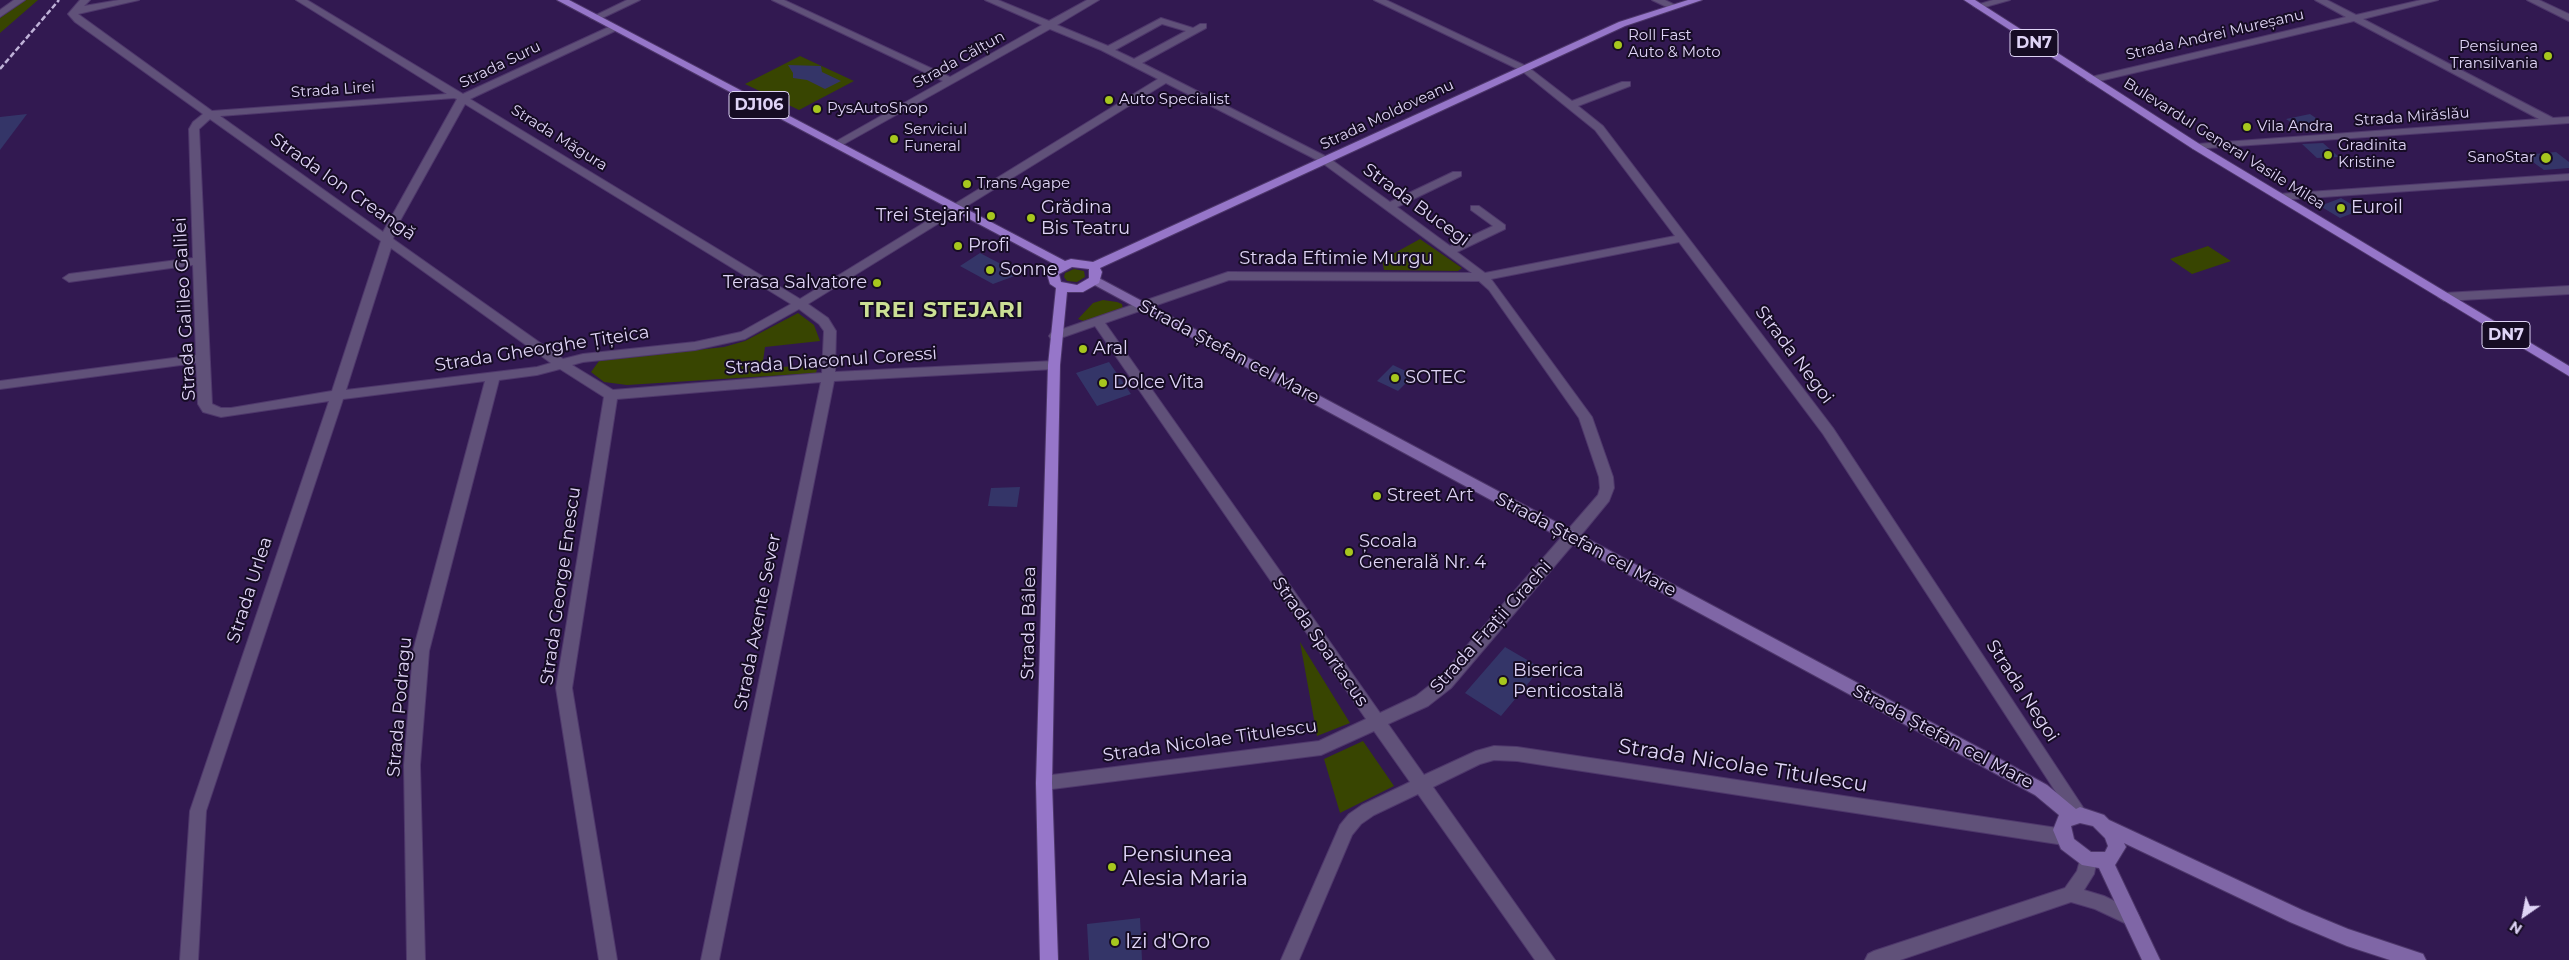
<!DOCTYPE html>
<meta charset="utf-8">
<style>
body{margin:0}
#map{position:relative;width:2569px;height:960px;overflow:hidden;background:#321951;font-family:Montserrat,sans-serif}
canvas{display:block}
.north{position:absolute;left:2499px;top:890px;width:50px;height:50px;-webkit-text-stroke:4px #160c24;paint-order:stroke;rotate:213deg;font-size:14px;font-weight:700;line-height:20px;text-align:center;color:#dfd4f6}
.north::after{content:'';display:block;margin:auto;width:18px;height:22px;background:#dfd4f6;clip-path:polygon(50% 0,100% 100%,50% 72%,0 100%)}
</style>
<div id="map">
<canvas width="2569" height="960"></canvas>
<div class="north">N</div>
</div>
<script>
const ctx = document.querySelector('canvas').getContext('2d');
ctx.lineJoin = 'round';
function fill(path, color) { ctx.fillStyle = color; ctx.fill(path, 'evenodd'); }
const poly = rows => new Path2D(rows.map(r => 'M' + r).join(''));
function strokePath(path, color, width, dash) { ctx.strokeStyle = color; ctx.lineWidth = width; ctx.lineCap = dash ? 'butt' : 'round'; ctx.setLineDash(dash || []); ctx.stroke(path); }
function write(font, color, halo, rows, align = 'center') {
  ctx.font = font + ' Montserrat,sans-serif'; ctx.lineWidth = 4; ctx.setLineDash([]); ctx.textBaseline = 'middle'; ctx.strokeStyle = halo; ctx.fillStyle = color; for (const [text, x, y, turn = 0] of rows) {
    ctx.save(); ctx.translate(x, y); ctx.rotate((+turn || 0) * Math.PI / 180); ctx.textAlign = isNaN(turn) ? turn : align; if (halo) ctx.strokeText(text, 0, 0); ctx.fillText(text, 0, 0); ctx.restore();
  }
}
const green = poly([
 [24,0,38,0,0,33,0,18],
 [800,56,854,81,799,110,745,84],
 [1420,239,1462,268,1458,271,1384,270,1382,260],
 [2208,246,2231,261,2192,274,2170,259],
 [1074,269,1084,271,1085,277,1077,282,1067,281,1064,277,1065,273],
 [1103,300,1117,302,1122,304,1123,309,1086,322,1078,319,1093,303],
 [798,313,814,325,820,341,765,347,762,368,818,365,816,373,627,385,604,382,591,372,599,361,724,347,745,341],
 [1300,642,1350,723,1317,736],
 [1363,741,1394,786,1340,813,1324,759]
]);
const building = poly([
 [788,65,821,66,822,72,841,81,825,89,807,80,793,78,793,73],
 [27,114,0,150,0,117],
 [2310,114,2326,125,2319,127,2322,129,2306,132,2286,119],
 [2323,143,2339,157,2317,158,2302,144],
 [2556,152,2569,162,2569,168,2544,170,2523,155],
 [2341,198,2361,210,2340,218,2320,206],
 [980,253,1020,274,993,284,960,266],
 [1109,362,1131,394,1097,406,1076,373],
 [1393,365,1414,375,1398,391,1377,381],
 [1020,487,1017,507,988,506,991,488],
 [1505,647,1541,668,1501,716,1465,693],
 [1140,918,1142,960,1089,960,1087,924]
]);
const minor = poly([
 [14,0,25,0,0,17,0,10,14,0],
 [80,0,90,0,84,6,119,0,139,0,78,14,212,111,447,94,296,0,307,0,463,94,611,26,617,26,617,30,470,99,800,299,1158,79,1101,50,1050,29,837,148,832,145,833,143,943,81,772,0,784,0,950,77,1042,25,985,0,998,0,1049,21,1087,0,1099,0,1057,25,1108,46,1161,18,1193,28,1200,24,1206,24,1206,28,1142,63,1329,158,1390,202,1453,172,1461,172,1461,176,1397,207,1450,246,1493,226,1471,210,1471,206,1479,206,1505,225,1505,229,1457,252,1485,273,1675,236,1595,130,1522,71,1374,0,1386,0,1528,67,1572,101,1622,82,1630,82,1630,86,1578,106,1603,126,1833,428,2088,815,2086,820,2080,823,2074,820,1823,434,1679,242,1491,279,1592,417,1613,477,1614,488,1609,501,1586,529,1451,688,1428,706,1388,724,1424,775,1476,751,1494,746,1517,747,2064,829,2070,832,2073,837,2070,842,2064,845,1517,761,1494,760,1480,764,1433,787,1555,960,1535,960,1418,794,1374,815,1361,824,1352,835,1299,960,1281,960,1340,825,1349,814,1362,805,1410,782,1374,731,1321,755,1044,790,1038,788,1036,783,1038,778,1044,776,1319,741,1366,719,1095,326,1055,340,1051,339,1049,336,1051,333,1228,272,1472,273,1321,162,1166,83,808,304,828,318,836,331,835,372,1054,361,1060,365,1054,369,834,381,719,960,701,960,821,382,617,399,572,688,617,960,599,960,556,688,604,397,560,369,537,375,499,380,429,651,420,765,425,960,407,960,404,765,413,651,485,381,343,399,206,811,198,960,180,960,190,811,329,401,221,417,203,412,198,404,196,363,0,389,0,381,196,355,193,265,69,282,63,278,69,274,193,258,189,129,193,122,203,114,75,22,68,14,80,0],
 [1162,24,1186,31,1134,59,1115,50,1162,24],
 [454,98,457,99,383,232,220,116,454,98],
 [465,104,791,304,741,332,695,342,583,354,563,359,393,239,396,228,465,104],
 [210,119,381,241,332,391,231,408,221,408,212,404,199,129,210,119],
 [391,248,551,363,537,367,346,390,391,248],
 [1229,280,1479,281,1489,290,1579,418,1599,477,1600,488,1598,495,1439,678,1416,696,1380,713,1105,323,1229,280],
 [799,309,819,324,824,331,822,373,613,390,572,365,583,362,695,350,745,339,799,309],
 [1652,0,1665,0,1679,7,1671,9,1652,0],
 [1993,0,2010,0,1978,9,1973,6,1993,0],
 [2315,0,2327,0,2356,15,2421,0,2438,0,2363,19,2553,118,2569,117,2569,123,2193,149,2192,147,2197,144,2539,119,2354,21,2091,83,2086,80,2091,77,2346,17,2315,0],
 [2569,174,2569,180,2279,200,2273,197,2279,194,2569,174],
 [2569,286,2569,294,2444,301,2438,297,2444,293,2569,286],
 [2088,851,2094,853,2097,859,2094,874,2084,890,2104,896,2137,912,2140,918,2137,924,2131,926,2095,909,2071,902,1900,960,1865,960,1868,954,1874,951,2065,888,2077,871,2082,853,2088,851]
]);
const tertiary = poly([
 [627,0,640,0,598,20,590,18,627,0],
 [2527,0,2539,0,2569,14,2569,21,2527,0]
]);
const secondary = poly([
 [1095,276,2000,759,2047,785,2076,809,2080,807,2104,815,2109,820,2302,910,2348,929,2423,954,2426,960,2390,960,2347,946,2290,922,2124,843,2126,847,2115,865,2160,960,2142,960,2099,868,2082,865,2061,849,2053,830,2059,815,2035,795,1091,283,1089,280,1091,277,1095,276],
 [2080,823,2093,826,2105,838,2108,846,2105,852,2091,852,2074,839,2071,826,2080,823]
]);
const primary = poly([
 [557,0,569,0,1065,261,1071,259,1093,262,1619,22,1688,0,1702,0,1625,26,1100,268,1102,272,1099,283,1083,292,1067,292,1060,365,1052,783,1058,960,1040,960,1036,783,1048,365,1056,288,1050,284,1047,274,1056,265,557,0],
 [1072,267,1089,269,1089,278,1077,285,1061,282,1059,274,1072,267],
 [1964,0,1975,0,2201,145,2569,366,2569,376,2193,149,1964,0]
]);
const rail = poly([
 [0,69,59,0]
]);
const markers = [
 [1618,45,5,"#a7c71e"],
 [2548,56,5,"#a7c71e"],
 [1109,100,5,"#a7c71e"],
 [817,109,5,"#a7c71e"],
 [2247,127,5,"#a7c71e"],
 [894,139,5,"#a7c71e"],
 [2328,155,5,"#a7c71e"],
 [2546,158,6,"#a7c71e"],
 [967,184,5,"#a7c71e"],
 [2341,208,5,"#a7c71e"],
 [991,216,5,"#a7c71e"],
 [1031,218,5,"#a7c71e"],
 [958,246,5,"#a7c71e"],
 [990,270,5,"#a7c71e"],
 [877,283,5,"#a7c71e"],
 [1083,349,5,"#a7c71e"],
 [1395,378,5,"#a7c71e"],
 [1103,383,5,"#a7c71e"],
 [1377,496,5,"#a7c71e"],
 [1349,552,5,"#a7c71e"],
 [1503,681,5,"#a7c71e"],
 [1112,867,5,"#a7c71e"],
 [1115,942,5,"#a7c71e"]
];
const farStreetnames = [
 ["Strada Andrei Mureșanu",2215,35,-13],
 ["Strada Călțun",959,60,-29],
 ["Strada Suru",500,65,-26],
 ["Strada Lirei",333,90,-4],
 ["Strada Moldoveanu",1387,115,-25],
 ["Strada Mirăslău",2412,117,-4],
 ["Strada Măgura",559,138,32],
 ["Bulevardul General Vasile Milea",2224,144,32]
];
const farPoinames = [
 ["Roll Fast",1628,36],
 ["Auto & Moto",1628,53],
 ["Pensiunea",2538,47,"right"],
 ["Transilvania",2538,64,"right"],
 ["Auto Specialist",1119,100],
 ["PysAutoShop",827,109],
 ["Vila Andra",2257,127],
 ["Serviciul",904,130],
 ["Funeral",904,147],
 ["Gradinita",2338,146],
 ["Kristine",2338,163],
 ["SanoStar",2535,158,"right"],
 ["Trans Agape",977,184]
];
const shields = [
 [2034,43,48],
 [759,105,60],
 [2506,335,48]
];
const shieldNames = [
 ["DN7",2034,43],
 ["DJ106",759,105],
 ["DN7",2506,335]
];
const streetNames = [
 ["Strada Ion Creangă",343,187,35],
 ["Strada Bucegi",1416,205,36],
 ["Strada Eftimie Murgu",1336,259],
 ["Strada Galileo Galilei",185,309,-93],
 ["Strada Gheorghe Țițeica",542,349,-9],
 ["Strada Ștefan cel Mare",1229,352,28],
 ["Strada Negoi",1794,355,53],
 ["Strada Diaconul Coressi",831,361,-4],
 ["Strada Ștefan cel Mare",1586,545,28],
 ["Strada George Enescu",561,586,-82],
 ["Strada Urlea",250,590,-72],
 ["Strada Axente Sever",758,622,-79],
 ["Strada Bâlea",1029,623,-89],
 ["Strada Frații Grachi",1491,627,-48],
 ["Strada Spartacus",1320,642,55],
 ["Strada Negoi",2022,691,57],
 ["Strada Podragu",400,707,-85],
 ["Strada Ștefan cel Mare",1943,737,28],
 ["Strada Nicolae Titulescu",1210,741,-8]
];
const poiNames = [
 ["Grădina",1041,208],
 ["Bis Teatru",1041,229],
 ["Euroil",2351,208],
 ["Trei Stejari 1",981,216,"right"],
 ["Profi",968,246],
 ["Sonne",1000,270],
 ["Terasa Salvatore",867,283,"right"],
 ["Aral",1093,349],
 ["SOTEC",1405,378],
 ["Dolce Vita",1113,383],
 ["Street Art",1387,496],
 ["Școala",1359,542],
 ["Generală Nr. 4",1359,563],
 ["Biserica",1513,671],
 ["Penticostală",1513,692]
];
const nearStreetnames = [
 ["Strada Nicolae Titulescu",1743,766,9]
];
const nearPoinames = [
 ["Pensiunea",1122,855],
 ["Alesia Maria",1122,879],
 ["Izi d'Oro",1125,942]
];
const districtNames = [
 ["TREI STEJARI",942,311]
];
fill(green, '#384501');
fill(building, '#343568');
strokePath(minor, '#4e376b', 2);
strokePath(tertiary, '#4e376b', 2);
strokePath(secondary, '#4e376b', 2);
strokePath(primary, '#4e376b', 2);
fill(minor, '#605179');
fill(tertiary, '#605179');
fill(secondary, '#7f66a6');
fill(primary, '#9676c9');
strokePath(rail, '#bfb2d8', 2.5, [5.5, 2.5]);
for (const [x, y, r, color] of markers) { const dot = new Path2D(); dot.arc(x, y, r, 0, 2 * Math.PI); ctx.fillStyle = color; ctx.fill(dot); strokePath(dot, '#160c24', 2); }
write('15px', '#dfd4f6', '#160c24', farStreetnames);
write('15px', '#dfd4f6', '#160c24', farPoinames, 'left');
for (const [x, y, w] of shields) { const box = new Path2D(); box.roundRect(x - w / 2, y - 13.5, w, 27, 4); ctx.fillStyle = '#160c24'; ctx.fill(box); strokePath(box, '#dfd4f6', 1); }
write('bold 16px', '#dfd4f6', null, shieldNames);
write('18px', '#dfd4f6', '#160c24', streetNames);
write('18px', '#dfd4f6', '#160c24', poiNames, 'left');
write('21px', '#dfd4f6', '#160c24', nearStreetnames);
write('21px', '#dfd4f6', '#160c24', nearPoinames, 'left');
ctx.letterSpacing = '1px';
write('bold 22px', '#cce095', '#160c24', districtNames);
ctx.letterSpacing = '0px';
</script>
